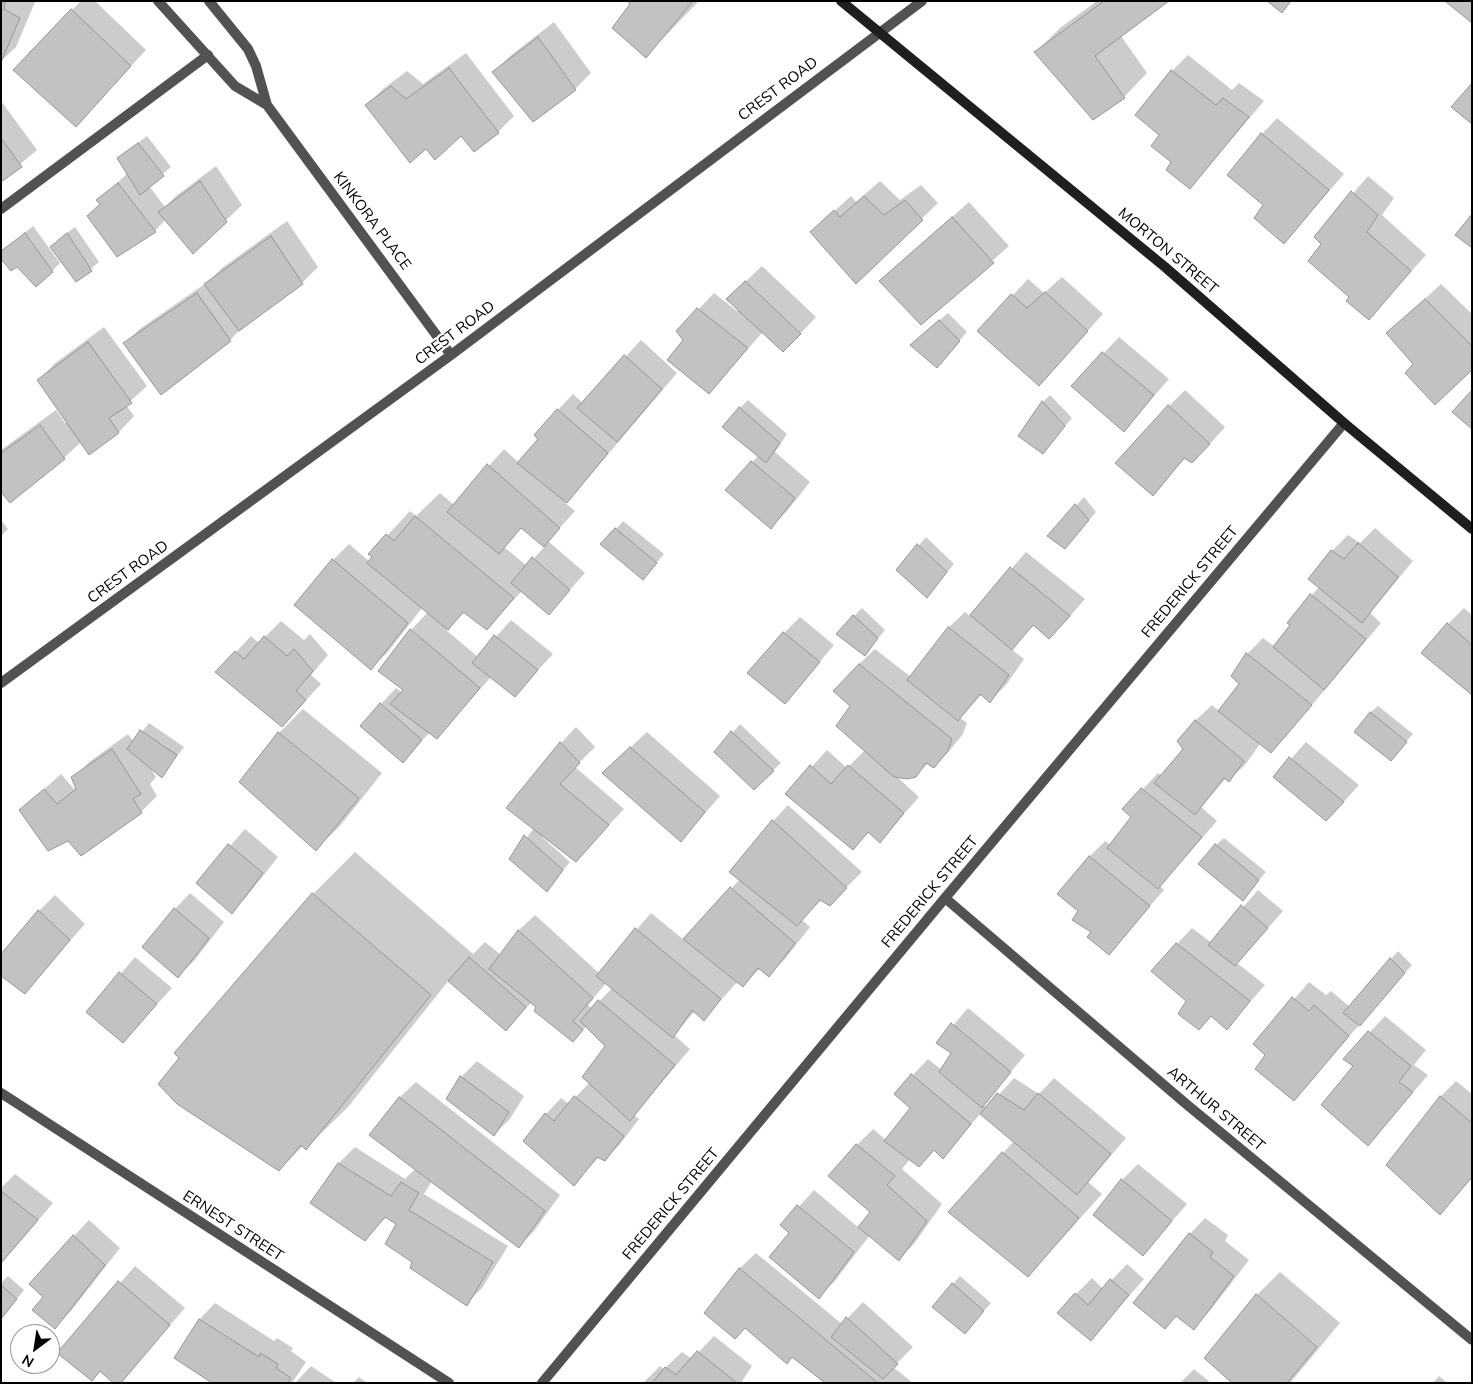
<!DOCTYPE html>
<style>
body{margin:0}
#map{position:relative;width:1473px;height:1384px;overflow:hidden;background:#fff;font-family:Mulish,sans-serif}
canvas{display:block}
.frame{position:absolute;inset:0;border:2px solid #000;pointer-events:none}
.north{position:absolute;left:10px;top:1324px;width:50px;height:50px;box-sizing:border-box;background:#fff;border:1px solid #999;border-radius:50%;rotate:211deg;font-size:14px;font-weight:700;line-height:20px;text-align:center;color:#000}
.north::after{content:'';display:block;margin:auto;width:18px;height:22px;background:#000;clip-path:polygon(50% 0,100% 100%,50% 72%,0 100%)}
</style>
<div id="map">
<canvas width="1473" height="1384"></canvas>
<div class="frame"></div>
<div class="north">N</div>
</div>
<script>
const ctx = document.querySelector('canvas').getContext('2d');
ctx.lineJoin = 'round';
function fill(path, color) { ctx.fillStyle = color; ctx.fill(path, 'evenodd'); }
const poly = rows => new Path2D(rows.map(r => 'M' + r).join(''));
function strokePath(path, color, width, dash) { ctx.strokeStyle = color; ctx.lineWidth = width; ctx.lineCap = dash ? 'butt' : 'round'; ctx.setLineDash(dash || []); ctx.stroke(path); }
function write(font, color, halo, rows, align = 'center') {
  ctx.font = font + ' Mulish,sans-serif'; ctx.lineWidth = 4.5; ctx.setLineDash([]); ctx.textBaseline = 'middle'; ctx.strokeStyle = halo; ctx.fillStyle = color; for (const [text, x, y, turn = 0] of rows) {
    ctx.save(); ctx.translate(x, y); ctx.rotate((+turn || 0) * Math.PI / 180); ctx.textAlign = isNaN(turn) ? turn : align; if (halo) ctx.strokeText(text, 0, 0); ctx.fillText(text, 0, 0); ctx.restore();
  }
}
const shadow = poly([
 [1,1,35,2,16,47,1,61],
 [81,1,95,1,146,50,91,109,72,10],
 [629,1,699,1,646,56],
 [1097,1,1167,1,1121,36,1147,73,1124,97,1036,52,1060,28],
 [554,22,591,73,575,89,533,120,494,72,510,56],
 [466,53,514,116,498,132,474,150,461,134,426,148,367,105,383,89,407,71,423,84],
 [1188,55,1232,90,1239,83,1264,101,1190,188,1172,162,1161,135,1172,71],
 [1,101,37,150,1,180],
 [1277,118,1344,174,1284,243,1264,205,1262,134],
 [147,136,171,167,149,186,165,207,176,196,216,166,242,205,193,252,166,219,155,231,101,204,98,200,128,173,118,158],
 [1368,176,1394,198,1382,215,1426,255,1369,318,1351,297,1323,244,1316,237],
 [880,181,900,200,921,185,938,203,856,282,828,217,851,196,856,202],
 [969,202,1009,246,921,324,880,281],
 [287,221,318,267,302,283,246,324,230,340,125,343,141,328,209,281,222,268],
 [33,226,60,263,52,271,1,252],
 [75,227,99,262,77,280,59,239],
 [762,266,816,317,799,335,763,332,709,392,685,340,678,331,714,293,737,311,743,284],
 [1062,277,1103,314,1054,368,979,331,1028,279,1044,293],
 [1441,284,1472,314,1472,369,1415,364,1388,333],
 [948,313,967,332,945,358,919,338],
 [104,327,147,386,126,405,134,416,119,432,89,453,81,442,64,458,1,490,1,450,56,410,65,423,67,422,39,380,54,364],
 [1119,337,1169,379,1124,430,1073,386],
 [641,340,677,373,582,485,565,503,575,511,548,541,585,573,549,613,522,591,487,628,465,612,446,630,478,657,511,620,553,654,515,695,491,677,437,737,430,732,403,761,381,704,396,688,402,693,405,690,411,630,428,612,422,608,387,653,371,668,333,560,349,544,370,562,374,557,370,554,410,511,416,516,440,493,454,505,504,449,519,463,539,439,558,410,573,394,583,403],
 [522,527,545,546,527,566,504,547],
 [1185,390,1225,427,1208,446,1186,457,1153,495,1169,406],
 [1050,395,1072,418,1043,452,1043,402],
 [748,400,787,434,775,452,810,482,787,511,771,527,726,490,759,455,740,408],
 [1084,497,1096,512,1073,539,1049,536],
 [1,520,8,529,1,536],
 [623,521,664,554,650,571,616,529],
 [1375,528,1413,561,1370,613,1381,623,1286,736,1270,752,1260,744,1245,765,1229,780,1226,778,1201,807,1217,821,1160,886,1164,890,1109,953,1079,911,1090,856,1105,841,1111,845,1133,817,1124,809,1158,773,1162,776,1185,749,1178,741,1196,720,1212,705,1219,711,1240,684,1232,676,1247,654,1263,638,1275,647,1292,625,1288,622,1319,587,1332,551,1348,535,1360,543],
 [926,537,954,564,934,588,897,570],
 [1026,552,1085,599,1065,622,1034,625,1011,649,1024,659,1006,685,990,701,982,694,960,718,967,723,963,734,950,750,934,766,928,763,915,776,896,776,919,797,880,841,870,831,853,848,787,794,827,750,847,768,865,750,852,706,859,664,875,649,911,677,949,627,965,612,970,616],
 [862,608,885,630,865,654,854,616],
 [1464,608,1472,615,1472,694,1448,624],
 [800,617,834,645,785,703,784,633],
 [281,621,304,640,310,634,328,655,311,675,321,684,282,726,236,652,251,636,259,643],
 [1378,706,1413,734,1398,751,1370,713],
 [303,709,382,773,340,826,316,849,240,782,279,733],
 [149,723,184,747,162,776,150,767,156,777,150,784,157,796,141,812,81,855,68,839,21,810,61,774,74,789,76,787,73,778,89,762,128,734,134,742],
 [740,724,781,763,754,788,716,752],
 [576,727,595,747,575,767,624,809,576,860,544,835,542,837,570,862,547,890,511,858,534,828,561,743],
 [647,732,720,796,681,841,620,757],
 [1306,742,1359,785,1342,804,1275,777],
 [788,805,862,872,830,904,822,899,802,920,810,927,785,959,769,975,760,968,743,985,739,980,704,1019,695,1011,674,1035,690,1049,634,1115,639,1119,620,1144,605,1160,599,1157,574,1184,546,1114,561,1098,569,1104,590,1082,607,1046,587,1026,573,1040,532,1002,506,1030,449,980,348,1107,306,1148,303,1146,279,1170,313,894,355,852,473,954,485,942,501,955,519,930,535,915,599,973,651,913,684,940,740,879,773,821],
 [606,983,612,988,592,1009,588,1005],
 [245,829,278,857,247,896,232,912,198,883],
 [1224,838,1266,872,1243,899,1216,845],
 [1258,890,1283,911,1237,963,1265,985,1227,1028,1212,1016,1199,1029,1188,1001,1177,944,1192,928,1212,943],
 [190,893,224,922,194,961,178,976,175,909],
 [55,895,85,924,25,992,39,911],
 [1398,951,1412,965,1294,1099,1266,1055,1255,1044,1309,982,1326,995,1331,991,1350,1007],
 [135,957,172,988,123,1041,88,1012],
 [968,1008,1025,1055,983,1105,987,1108,1014,1078,1039,1094,1054,1078,1126,1138,1088,1182,1102,1194,1028,1276,1003,1153,1014,1141,981,1113,943,1157,935,1149,919,1166,910,1159,902,1169,942,1204,914,1244,898,1260,870,1235,834,1282,819,1297,791,1232,782,1225,814,1190,859,1228,872,1212,857,1145,873,1129,886,1140,912,1108,895,1094,928,1059,942,1070,953,1053,938,1043],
 [1385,1016,1426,1050,1414,1065,1428,1075,1368,1145,1354,1066,1345,1058],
 [477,1061,524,1096,510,1119,494,1135,461,1077],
 [1456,1081,1472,1094,1472,1178,1440,1213,1388,1165,1441,1096],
 [416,1082,560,1195,534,1231,518,1247,432,1181,424,1194,508,1246,482,1288,466,1304,414,1261,397,1223,386,1217,365,1239,312,1203,339,1163,355,1147,405,1179,415,1169,371,1135,400,1097],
 [1138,1164,1187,1204,1143,1255,1122,1180],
 [15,1174,53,1203,1,1264,1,1188],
 [1205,1218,1228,1235,1225,1241,1249,1260,1209,1312,1193,1328,1178,1315,1165,1327,1190,1234],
 [89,1220,120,1248,71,1311,55,1327,74,1236],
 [756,1253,842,1324,863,1302,913,1347,893,1367,913,1383,827,1383,793,1357,787,1362,746,1327,735,1338,705,1313,740,1268],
 [1127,1264,1144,1279,1091,1339,1076,1294,1092,1278,1103,1289],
 [135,1266,185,1308,119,1383,101,1371,92,1380,59,1353],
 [1280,1272,1340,1323,1290,1383,1234,1383,1257,1295],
 [8,1276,24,1290,1,1319,1,1283],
 [960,1276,991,1303,965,1333,953,1284],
 [215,1303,274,1341,277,1338,293,1348,291,1351,306,1362,292,1383,214,1383,175,1358,200,1319],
 [714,1336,752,1366,741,1383,643,1383,660,1366,664,1369,682,1352,692,1359],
 [311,1366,336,1383,295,1383],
 [1194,1369,1211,1383,1180,1383],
 [1439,1376,1447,1383,1433,1383],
 [359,1377,367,1383,353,1383]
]);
const building = poly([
 [1,1,5,1,4,9,20,18,1,62,1,1],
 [627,1,693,1,646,58,612,28,630,4,627,1],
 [1104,1,1169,1,1095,56,1125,98,1093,120,1034,52,1104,1],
 [1267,1,1291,1,1282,13,1267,1],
 [1447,1,1472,1,1472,23,1446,2,1447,1],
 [71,9,131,66,76,127,13,70,71,9],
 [538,37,576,90,533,122,492,72,538,37],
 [449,68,499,133,474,152,461,136,435,160,426,149,410,163,365,105,391,86,406,99,449,68],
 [1171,70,1216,105,1223,98,1249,117,1190,189,1166,170,1171,162,1151,146,1159,135,1135,115,1171,70],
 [1472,83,1472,124,1451,107,1472,83],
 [1261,133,1329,190,1284,244,1254,218,1263,205,1227,175,1261,133],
 [1,138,22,167,1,182,1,138],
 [138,143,164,176,140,195,117,158,138,143],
 [200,181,227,222,193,254,158,212,200,181],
 [118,183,156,232,117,257,87,216,100,204,96,200,118,183],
 [1351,191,1378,215,1367,232,1411,271,1369,320,1346,301,1349,297,1308,261,1321,244,1314,237,1351,191],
 [864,196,884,215,905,200,923,220,856,284,810,232,834,210,840,217,864,196],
 [1472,214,1472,248,1455,235,1472,214],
 [952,217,994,263,921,325,879,281,952,217],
 [25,233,53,272,36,287,17,267,11,271,1,259,1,251,25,233],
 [67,233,92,271,76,282,50,247,67,233],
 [271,236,303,284,239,331,204,284,271,236],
 [745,281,801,334,783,352,726,299,745,281],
 [1045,292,1088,331,1039,386,977,331,1011,294,1027,308,1045,292],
 [197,293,231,341,161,395,123,343,197,293],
 [1425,299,1472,346,1472,370,1435,405,1405,373,1413,364,1386,333,1425,299],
 [697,308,748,348,709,394,667,360,683,340,676,331,697,308],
 [939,320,960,341,937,368,910,345,939,320],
 [88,342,132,403,109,418,119,433,89,455,37,380,88,342],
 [1102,352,1154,395,1124,432,1071,386,1102,352],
 [624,355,662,389,617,442,577,408,624,355],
 [1472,390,1472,429,1452,412,1472,390],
 [1042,401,1065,426,1043,454,1018,436,1042,401],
 [1168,405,1210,444,1192,463,1184,458,1153,496,1115,463,1168,405],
 [739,407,780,443,766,463,722,427,739,407],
 [557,409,608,453,567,503,517,463,538,439,534,435,557,409],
 [40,425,65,459,10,503,1,492,1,453,40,425],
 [751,461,795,498,771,529,725,490,751,461],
 [487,464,560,528,544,547,521,528,499,554,447,512,487,464],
 [1075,504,1089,520,1065,549,1047,536,1075,504],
 [415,516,514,598,487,630,463,612,448,630,367,563,372,557,368,554,386,534,394,541,415,516],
 [615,528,657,563,643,580,600,544,615,528],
 [1358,543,1398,577,1362,623,1308,579,1331,550,1344,559,1358,543],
 [917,544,947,572,927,598,896,570,917,544],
 [532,557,570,590,549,615,511,583,532,557],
 [332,559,408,623,371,670,294,605,332,559],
 [1010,567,1070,616,1049,639,1033,625,1012,650,970,615,1010,567],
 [1310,594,1366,639,1324,690,1273,647,1290,625,1287,623,1310,594],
 [853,615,878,638,865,656,836,634,853,615],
 [1447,623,1472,645,1472,695,1421,653,1447,623],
 [948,627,1009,675,990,703,980,694,958,721,907,680,948,627],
 [410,629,480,688,437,739,390,704,403,690,378,671,410,629],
 [783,632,820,662,785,704,747,673,783,632],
 [494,635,538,670,515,697,472,663,494,635],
 [264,636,287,656,294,649,313,671,296,691,306,700,282,727,215,672,235,651,244,659,264,636],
 [1246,653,1312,705,1271,753,1218,711,1239,684,1231,676,1246,653],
 [859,664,952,739,948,751,934,768,926,763,916,777,907,779,894,777,836,726,850,706,833,691,859,664],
 [380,703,422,740,403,763,360,726,380,703],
 [1370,712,1407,742,1391,761,1354,732,1370,712],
 [1195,720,1244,761,1229,782,1224,778,1195,815,1154,783,1183,749,1177,741,1195,720],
 [140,730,177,755,162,778,127,749,140,730],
 [731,731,774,771,754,790,714,752,731,731],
 [278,732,359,798,316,851,239,782,278,732],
 [560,742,580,763,560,784,609,825,576,862,506,808,560,742],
 [630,747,705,812,681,842,602,773,630,747],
 [112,749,141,794,133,799,142,813,81,856,68,841,48,851,19,810,44,789,57,804,76,789,71,777,112,749],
 [1289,757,1344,802,1326,821,1273,777,1289,757],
 [810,765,831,784,848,765,904,813,880,843,868,832,853,850,785,794,810,765],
 [1141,788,1202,837,1158,889,1107,848,1131,817,1122,809,1141,788],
 [772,820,847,888,830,906,820,900,797,926,729,872,772,820],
 [524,835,563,870,547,892,509,859,524,835],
 [228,844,263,873,232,914,196,883,228,844],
 [1215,844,1259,880,1243,901,1198,864,1215,844],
 [1089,856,1150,906,1109,955,1087,937,1091,932,1072,920,1078,911,1057,894,1089,856],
 [730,887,795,943,769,977,758,968,743,987,683,939,730,887],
 [312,893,431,995,306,1150,301,1145,279,1171,177,1104,158,1084,179,1058,174,1053,312,893],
 [1241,905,1268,928,1235,966,1208,945,1241,905],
 [174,908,209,938,178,978,142,947,174,908],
 [38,910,70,940,25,994,1,976,1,954,38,910],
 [635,928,721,999,704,1021,692,1010,673,1038,596,976,635,928],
 [518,930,593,998,573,1021,583,1030,573,1042,534,1011,536,1007,489,969,518,930],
 [1176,943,1250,1001,1227,1030,1211,1016,1199,1030,1178,1014,1186,1001,1151,971,1176,943],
 [469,957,526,1007,506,1031,448,981,469,957],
 [1390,958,1405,973,1360,1026,1343,1013,1390,958],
 [119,972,157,1004,123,1043,86,1012,119,972],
 [1292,997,1309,1011,1314,1005,1349,1036,1294,1101,1255,1069,1265,1055,1253,1044,1292,997],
 [598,1000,675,1065,630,1121,582,1077,605,1046,580,1021,598,1000],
 [951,1023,1011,1072,982,1108,939,1072,951,1053,936,1043,951,1023],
 [1368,1031,1411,1066,1399,1082,1413,1092,1368,1146,1321,1105,1353,1066,1343,1059,1368,1031],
 [911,1074,971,1124,943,1159,934,1150,919,1167,884,1141,910,1108,894,1094,911,1074],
 [460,1076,509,1112,494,1136,446,1099,460,1076],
 [997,1093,1024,1110,1038,1093,1111,1154,1077,1195,980,1114,997,1093],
 [574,1096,624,1136,605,1161,597,1157,574,1186,523,1141,545,1113,554,1121,574,1096],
 [1440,1096,1472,1123,1472,1177,1440,1215,1386,1165,1440,1096],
 [399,1097,545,1211,519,1248,369,1135,399,1097],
 [856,1144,895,1176,887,1185,927,1221,899,1261,858,1227,870,1212,828,1176,856,1144],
 [1002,1152,1079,1218,1028,1277,948,1212,1002,1152],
 [338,1163,391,1196,401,1182,419,1193,409,1210,493,1262,467,1306,410,1268,412,1262,385,1244,396,1224,385,1217,365,1241,310,1203,338,1163],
 [1121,1179,1172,1221,1143,1256,1093,1215,1121,1179],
 [1,1191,38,1220,1,1263,1,1191],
 [797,1205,854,1252,819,1299,769,1257,789,1233,780,1225,797,1205],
 [1189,1233,1213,1252,1210,1257,1234,1276,1194,1330,1176,1316,1165,1329,1133,1303,1189,1233],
 [73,1235,105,1265,55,1329,32,1310,43,1297,29,1284,73,1235],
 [739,1268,878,1383,825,1383,792,1357,787,1364,745,1328,735,1339,704,1313,739,1268],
 [1110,1279,1129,1295,1091,1341,1057,1313,1075,1293,1088,1305,1110,1279],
 [118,1281,170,1325,121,1383,113,1383,100,1371,92,1381,57,1353,118,1281],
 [952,1283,984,1311,965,1334,932,1307,952,1283],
 [1,1285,17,1299,1,1319,1,1285],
 [1256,1294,1317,1347,1287,1383,1232,1383,1204,1358,1256,1294],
 [846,1317,898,1364,883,1379,831,1337,846,1317],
 [199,1319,259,1357,260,1353,278,1364,276,1368,291,1378,288,1383,212,1383,174,1358,199,1319],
 [697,1351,737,1383,652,1383,665,1367,676,1375,697,1351]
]);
const lane = poly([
 [1,209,208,55]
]);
const street = poly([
 [158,1,235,86,267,105],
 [209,1,248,49,256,66,267,105,451,355],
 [1,683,451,355,922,1],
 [945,898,1185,1103,1472,1340],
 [1,1093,449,1383],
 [542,1383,945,898,1344,423]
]);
const secondary = poly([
 [841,1,1165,267,1344,423,1472,529]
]);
const streetNames = [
 ["CREST ROAD",778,89,-37],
 ["KINKORA PLACE",372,221,53],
 ["MORTON STREET",1168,251,40],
 ["CREST ROAD",455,333,-37],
 ["CREST ROAD",128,572,-36],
 ["FREDERICK STREET",1190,582,-50],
 ["FREDERICK STREET",930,892,-50],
 ["ARTHUR STREET",1216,1109,40],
 ["FREDERICK STREET",671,1204,-50],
 ["ERNEST STREET",233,1226,33]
];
fill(shadow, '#0003');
fill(building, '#c2c2c2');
strokePath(building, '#969696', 1);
strokePath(lane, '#525252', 10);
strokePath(street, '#525252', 10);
strokePath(secondary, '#1f1f1f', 10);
write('15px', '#000', '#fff', streetNames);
</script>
